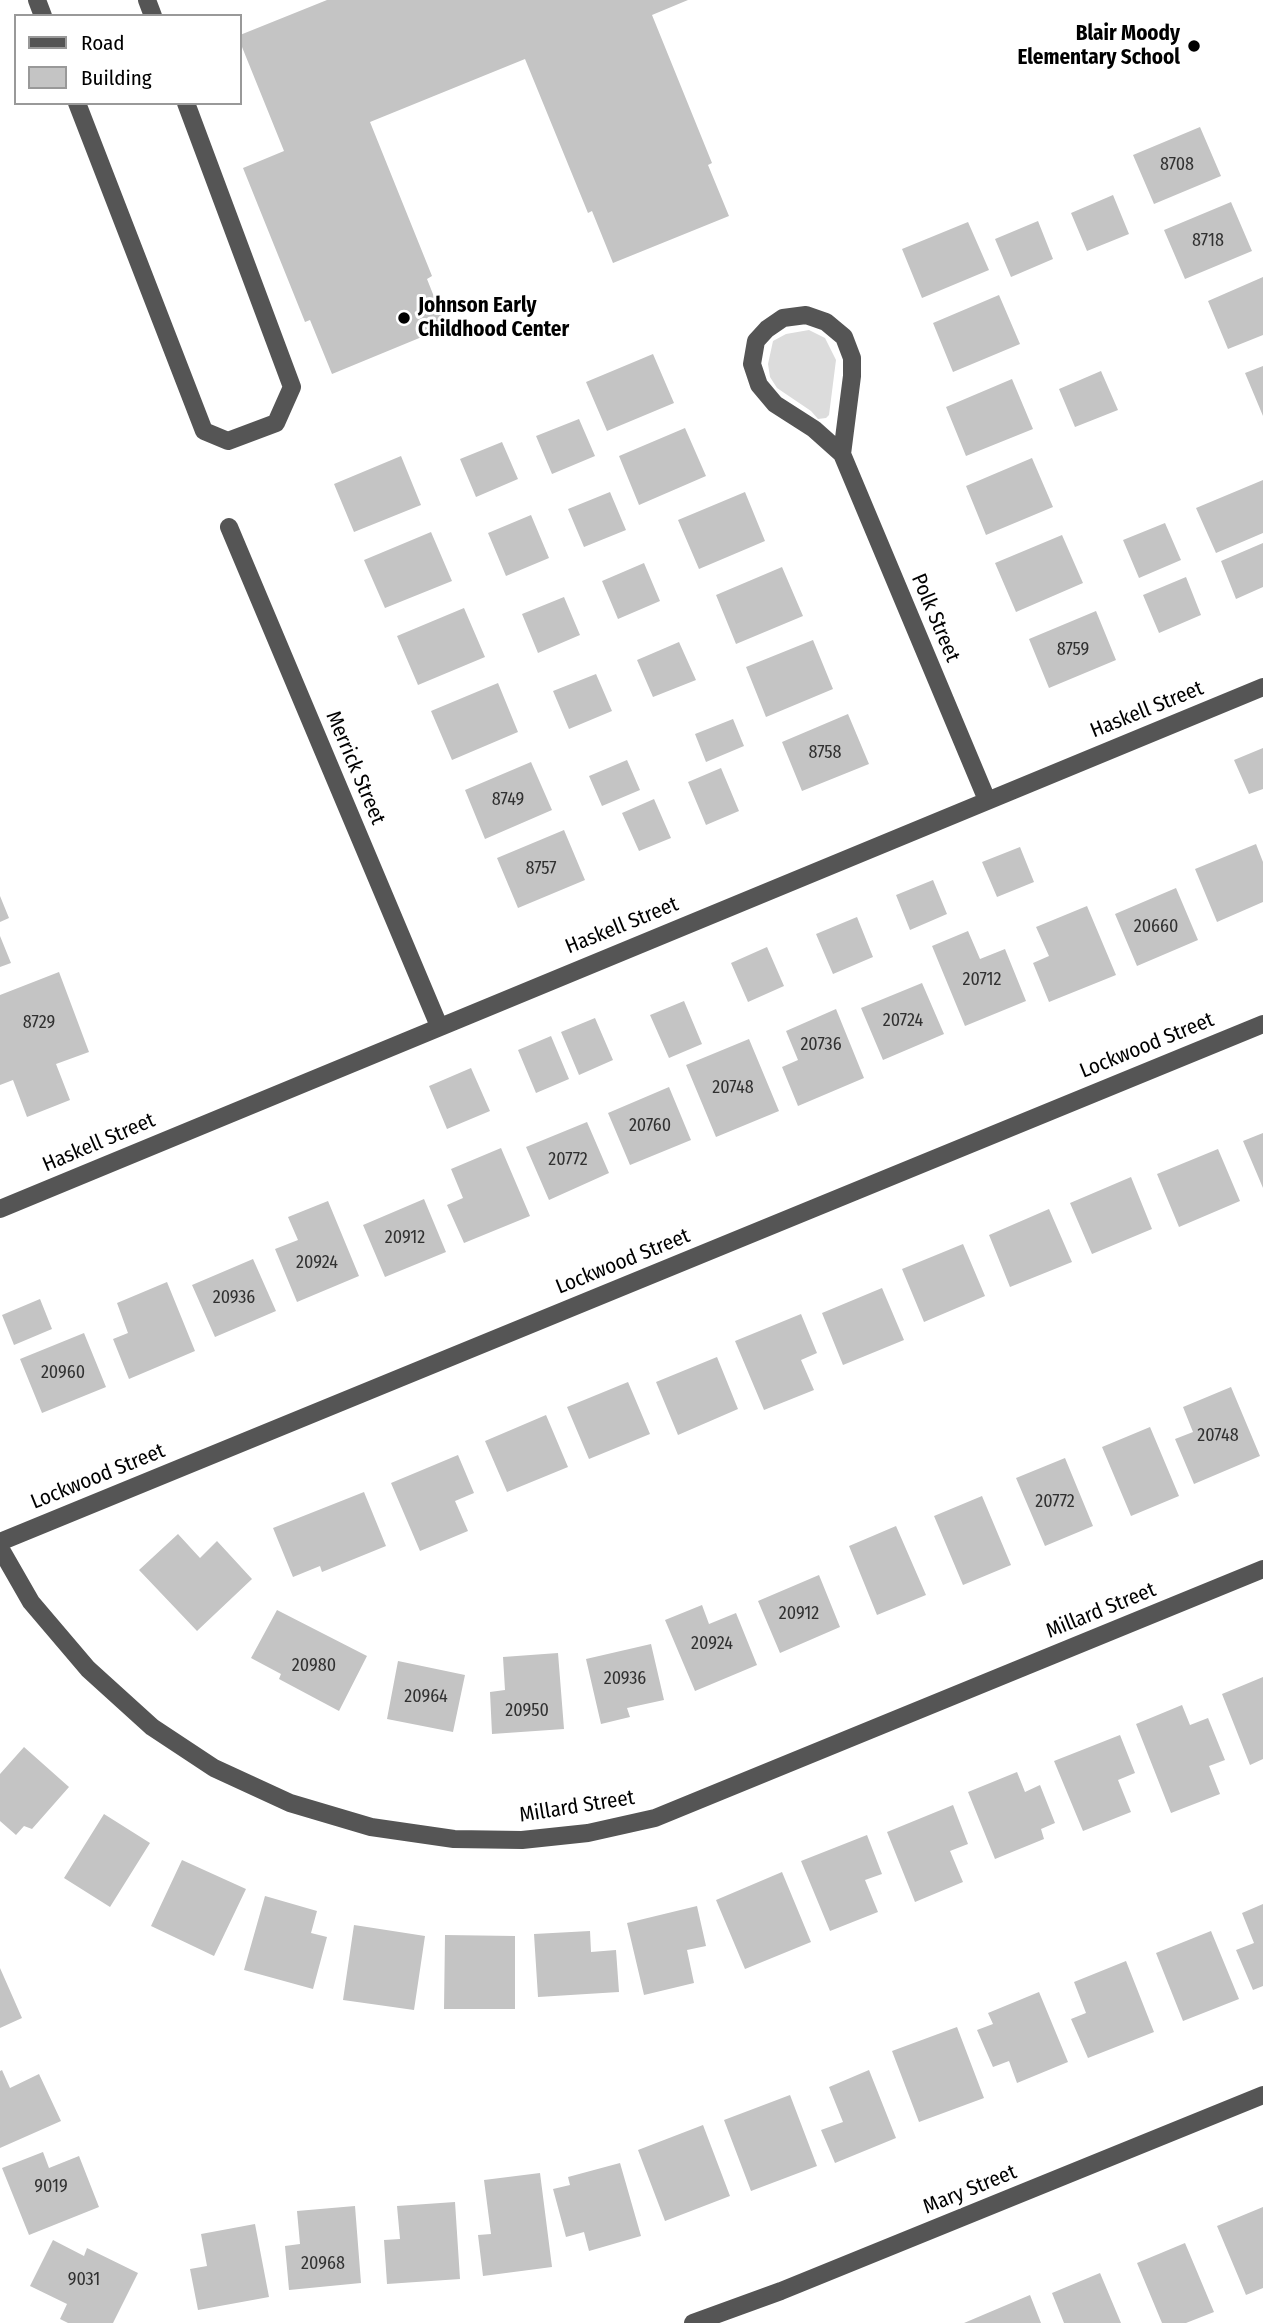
<!DOCTYPE html>
<style>
body{margin:0}
#map{position:relative;width:1263px;height:2323px;overflow:hidden;background:#fff;font-family:"Fira Sans Condensed",sans-serif}
canvas{display:block}
.legend{position:absolute;left:14px;top:14px;width:228px;height:91px;box-sizing:border-box;background:#fff;border:2px solid #999;margin:0;padding:9px 12px;list-style:none;font-size:21px;color:#000}
.legend li{display:flex;align-items:center;gap:14px;height:35px}
.legend b{width:35px;border:2px solid #999}
</style>
<div id="map">
<canvas width="1263" height="2323"></canvas>
<ul class="legend">
<li><b style="height:9px;background:#555"></b>Road</li>
<li><b style="height:19px;background:#c4c4c4"></b>Building</li>
</ul>
</div>
<script>
const ctx = document.querySelector('canvas').getContext('2d');
ctx.lineJoin = 'round';
function fill(path, color) { ctx.fillStyle = color; ctx.fill(path, 'evenodd'); }
const poly = rows => new Path2D(rows.map(r => 'M' + r).join(''));
function strokePath(path, color, width, dash) { ctx.strokeStyle = color; ctx.lineWidth = width; ctx.lineCap = dash ? 'butt' : 'round'; ctx.setLineDash(dash || []); ctx.stroke(path); }
function write(font, color, halo, rows, align = 'center') {
  ctx.font = font + ' "Fira Sans Condensed",sans-serif'; ctx.lineWidth = 6; ctx.setLineDash([]); ctx.textBaseline = 'middle'; ctx.strokeStyle = halo; ctx.fillStyle = color; for (const [text, x, y, turn = 0] of rows) {
    ctx.save(); ctx.translate(x, y); ctx.rotate((+turn || 0) * Math.PI / 180); ctx.textAlign = isNaN(turn) ? turn : align; if (halo) ctx.strokeText(text, 0, 0); ctx.fillText(text, 0, 0); ctx.restore();
  }
}
const green = poly([
 [809,330,825,338,836,360,829,415,826,418,818,419,811,411,777,388,770,377,768,364,773,341,786,334]
]);
const building = poly([
 [327,0,688,0,652,15,712,163,708,165,729,216,613,263,592,211,588,213,525,59,370,122,432,276,427,279,446,327,332,374,310,320,305,322,243,168,284,151,240,42,240,35],
 [1200,127,1221,176,1154,204,1133,155],
 [1113,195,1129,234,1087,251,1071,213],
 [1231,202,1252,251,1185,279,1164,230],
 [1038,221,1053,259,1011,277,995,239],
 [968,222,989,270,922,298,902,249],
 [1263,277,1263,335,1228,349,1208,301],
 [999,295,1020,344,953,372,933,323],
 [653,354,674,403,607,431,586,382],
 [1263,366,1263,416,1245,373],
 [1101,371,1118,410,1075,427,1059,389],
 [1012,379,1033,429,966,456,946,407],
 [579,419,595,456,552,474,536,436],
 [685,428,706,476,639,505,619,456],
 [502,442,518,479,476,497,460,459],
 [401,456,421,505,354,532,334,484],
 [1032,458,1053,507,986,535,966,486],
 [1263,480,1263,533,1216,553,1196,508],
 [610,492,626,530,584,547,568,509],
 [745,492,765,541,699,569,678,520],
 [531,515,549,558,506,576,488,533],
 [1165,523,1181,560,1139,578,1123,540],
 [431,532,452,581,385,608,364,560],
 [1062,535,1083,583,1016,612,995,563],
 [1263,543,1263,587,1236,599,1221,561],
 [644,563,660,601,618,619,602,581],
 [782,567,803,616,736,644,716,595],
 [1186,577,1201,615,1159,633,1143,595],
 [564,597,580,635,538,653,522,614],
 [464,608,485,657,418,685,397,636],
 [1096,611,1116,660,1049,688,1029,639],
 [813,640,833,689,766,717,746,667],
 [679,642,696,680,653,697,637,660],
 [596,674,612,711,569,729,553,691],
 [498,683,518,732,452,760,431,711],
 [848,714,869,764,802,791,782,742],
 [733,719,744,746,706,762,695,734],
 [1263,748,1263,789,1249,794,1234,760],
 [627,760,640,790,602,806,589,776],
 [531,762,552,810,485,839,465,790],
 [721,768,739,811,706,825,688,782],
 [654,799,671,838,639,851,622,813],
 [564,830,585,880,518,908,497,858],
 [1256,844,1263,862,1263,902,1217,922,1195,869],
 [1020,847,1034,882,997,897,982,862],
 [933,880,947,914,910,930,896,895],
 [1176,888,1198,940,1137,966,1115,914],
 [0,896,9,918,0,922],
 [1087,906,1116,975,1049,1002,1033,963,1049,956,1036,927],
 [857,917,873,957,833,974,816,934],
 [968,931,980,959,1005,949,1026,1001,965,1026,932,946],
 [0,936,11,963,0,967],
 [767,947,784,986,748,1002,731,963],
 [59,972,89,1052,56,1064,70,1100,27,1117,13,1080,0,1085,0,995],
 [922,983,944,1034,883,1060,861,1008],
 [684,1001,702,1044,669,1058,650,1015],
 [836,1009,864,1078,798,1106,782,1067,798,1060,786,1031],
 [595,1018,613,1060,579,1075,561,1032],
 [551,1036,569,1079,536,1093,518,1050],
 [749,1039,779,1111,716,1137,686,1065],
 [471,1068,490,1111,447,1129,429,1086],
 [669,1087,691,1140,630,1165,608,1113],
 [587,1122,609,1173,549,1200,526,1147],
 [1263,1133,1263,1188,1243,1141],
 [501,1148,530,1216,464,1243,447,1205,463,1198,451,1169],
 [1218,1149,1240,1201,1179,1227,1157,1174],
 [1131,1177,1152,1229,1092,1254,1070,1203],
 [424,1199,446,1252,385,1277,363,1225],
 [328,1201,359,1276,297,1302,275,1249,298,1240,288,1217],
 [1049,1209,1072,1262,1010,1287,989,1235],
 [963,1244,985,1296,924,1322,902,1269],
 [253,1259,276,1311,215,1337,192,1285],
 [167,1282,195,1351,129,1379,113,1339,128,1333,117,1303],
 [882,1288,904,1340,843,1365,822,1313],
 [40,1299,52,1329,14,1345,2,1315],
 [801,1314,817,1353,801,1360,814,1390,764,1410,735,1341],
 [84,1333,106,1387,42,1413,20,1359],
 [717,1357,738,1409,678,1435,656,1382],
 [628,1382,650,1434,589,1459,567,1407],
 [1231,1387,1260,1456,1194,1484,1175,1439,1193,1432,1183,1407],
 [546,1415,568,1467,507,1492,485,1441],
 [1150,1427,1179,1496,1131,1516,1102,1447],
 [458,1455,474,1493,455,1501,468,1531,420,1551,391,1483],
 [1065,1458,1093,1526,1045,1546,1016,1478],
 [364,1492,386,1546,322,1572,320,1566,293,1577,273,1528],
 [982,1496,1011,1565,963,1585,934,1516],
 [896,1526,926,1595,877,1615,849,1546],
 [178,1534,200,1558,217,1541,252,1579,197,1631,139,1570],
 [819,1575,840,1627,780,1653,758,1601],
 [702,1605,709,1624,736,1613,757,1665,695,1691,665,1620],
 [277,1610,367,1656,339,1711,279,1679,281,1674,251,1658],
 [651,1644,664,1700,627,1708,630,1717,601,1724,586,1659],
 [558,1653,564,1729,492,1734,490,1692,505,1690,503,1657],
 [398,1661,465,1675,453,1732,387,1719],
 [1263,1677,1263,1759,1250,1765,1222,1694],
 [1182,1705,1190,1725,1208,1718,1225,1760,1209,1766,1220,1794,1171,1813,1136,1724],
 [1120,1735,1135,1773,1118,1780,1131,1812,1083,1831,1054,1761],
 [24,1747,69,1787,32,1829,24,1826,16,1835,0,1821,0,1774],
 [1017,1772,1025,1792,1040,1785,1055,1823,1041,1829,1044,1839,995,1859,968,1792],
 [953,1805,968,1844,950,1851,963,1882,915,1902,887,1832],
 [104,1814,150,1843,110,1907,64,1878],
 [867,1835,882,1874,865,1880,878,1912,830,1931,801,1861],
 [182,1860,246,1889,214,1956,151,1926],
 [782,1872,811,1942,745,1969,716,1900],
 [265,1896,317,1911,311,1933,327,1937,313,1989,244,1970],
 [1263,1904,1263,1986,1253,1990,1236,1950,1254,1943,1242,1913],
 [697,1906,706,1946,687,1950,694,1983,644,1995,627,1923],
 [354,1925,425,1936,414,2010,343,2000],
 [590,1931,591,1952,616,1950,619,1992,538,1997,534,1934],
 [1211,1931,1239,1999,1183,2021,1156,1953],
 [445,1935,515,1936,515,2009,444,2009],
 [1126,1961,1154,2032,1088,2058,1071,2019,1086,2013,1074,1982],
 [0,1968,22,2018,0,2028],
 [1039,1992,1068,2062,1017,2083,1009,2061,993,2067,977,2030,993,2024,988,2013],
 [957,2027,984,2098,919,2122,892,2051],
 [2,2070,10,2088,39,2074,61,2121,0,2148,0,2071],
 [869,2070,896,2138,835,2163,821,2130,843,2122,829,2087],
 [790,2095,817,2166,751,2191,724,2120],
 [703,2125,730,2196,665,2221,638,2150],
 [43,2152,49,2168,79,2156,99,2207,29,2235,2,2168],
 [620,2163,641,2236,589,2251,584,2232,566,2237,553,2189,570,2185,568,2177],
 [540,2173,552,2267,483,2276,478,2235,491,2234,484,2180],
 [455,2202,460,2279,387,2284,384,2240,400,2239,397,2206],
 [355,2206,361,2283,289,2290,285,2246,300,2244,297,2211],
 [1263,2207,1263,2288,1246,2295,1217,2226],
 [255,2224,269,2297,198,2310,190,2269,207,2266,201,2234],
 [53,2240,84,2256,87,2248,138,2273,113,2323,68,2323,60,2319,67,2304,30,2286],
 [1185,2243,1214,2312,1186,2323,1162,2323,1137,2263],
 [1100,2273,1121,2323,1064,2323,1052,2293],
 [1030,2295,1041,2323,964,2323]
]);
const minor = poly([
 [37,0,43,16],
 [147,0,153,16],
 [77,103,204,431,228,441,276,423,292,387,186,103],
 [842,454,814,429,775,404,759,385,752,364,756,341,767,329,783,318,806,315,826,322,844,337,852,358,852,376,842,454,987,800],
 [229,527,439,1026],
 [0,1209,1263,687],
 [0,1542,1263,1024],
 [0,1548,31,1602,88,1669,152,1727,214,1768,290,1803,371,1827,454,1839,522,1840,588,1833,655,1818,1263,1569],
 [693,2323,781,2291,1263,2095]
]);
const markers = [
 [1194,46,7,"#000"],
 [404,318,7,"#000"]
];
const numberNames = [
 ["8708",1177,165],
 ["8718",1208,241],
 ["8759",1073,650],
 ["8758",825,753],
 ["8749",508,800],
 ["8757",541,869],
 ["20660",1156,927],
 ["20712",982,980],
 ["20724",903,1021],
 ["8729",39,1023],
 ["20736",821,1045],
 ["20748",733,1088],
 ["20760",650,1126],
 ["20772",568,1160],
 ["20912",405,1238],
 ["20924",317,1263],
 ["20936",234,1298],
 ["20960",63,1373],
 ["20748",1218,1436],
 ["20772",1055,1502],
 ["20912",799,1614],
 ["20924",712,1644],
 ["20980",314,1666],
 ["20936",625,1679],
 ["20964",426,1697],
 ["20950",527,1711],
 ["9019",51,2187],
 ["20968",323,2264],
 ["9031",84,2280]
];
const poiNames = [
 ["Blair Moody",1180,34],
 ["Elementary School",1180,58],
 ["Johnson Early",418,306,"left"],
 ["Childhood Center",418,330,"left"]
];
const streetNames = [
 ["Polk Street",935,618,67],
 ["Haskell Street",1147,710,-22],
 ["Merrick Street",355,768,67],
 ["Haskell Street",622,926,-22],
 ["Lockwood Street",1147,1046,-22],
 ["Haskell Street",99,1143,-23],
 ["Lockwood Street",623,1262,-22],
 ["Lockwood Street",98,1477,-22],
 ["Millard Street",1101,1611,-22],
 ["Millard Street",577,1807,-9],
 ["Mary Street",970,2190,-22]
];
fill(green, '#dcdcdc');
fill(building, '#c4c4c4');
strokePath(minor, '#555', 18);
for (const [x, y, r, color] of markers) { const dot = new Path2D(); dot.arc(x, y, r, 0, 2 * Math.PI); ctx.fillStyle = color; ctx.fill(dot); strokePath(dot, '#fff', 2.5); }
write('18px', '#313131', null, numberNames);
write('bold 21px', '#000', '#fff', poiNames, 'right');
write('21px', '#000', '#fff', streetNames);
</script>
